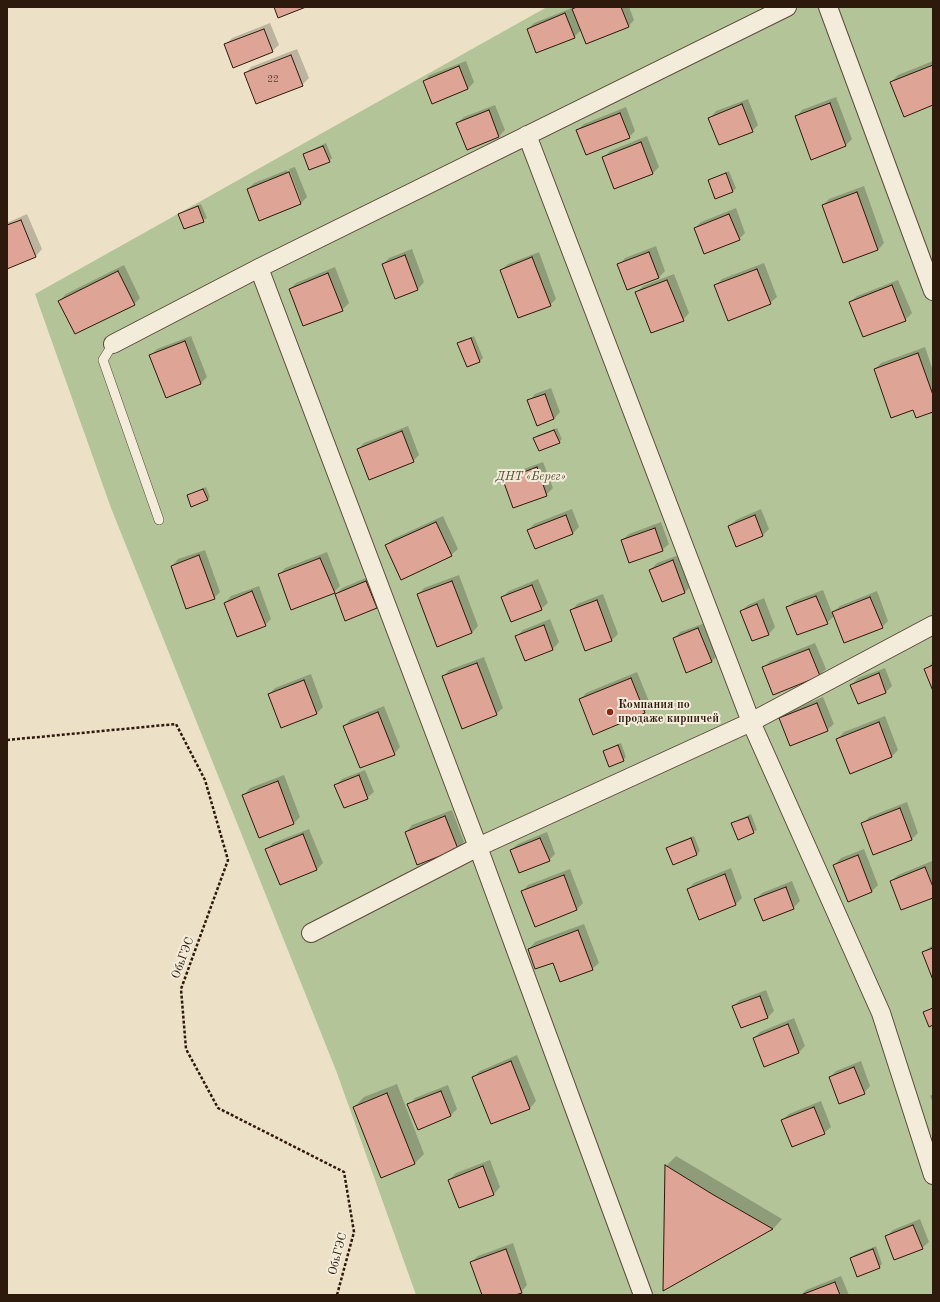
<!DOCTYPE html>
<meta charset="utf-8">
<style>
body{margin:0}
#map{position:relative;width:940px;height:1302px;overflow:hidden;background:#ece1c6;font-family:"Old Standard TT",serif}
canvas{display:block}
.frame{position:absolute;inset:0;border:8px solid #2e190d;pointer-events:none}
</style>
<div id="map">
<canvas width="940" height="1302"></canvas>
<div class="frame"></div>
</div>
<script>
const ctx = document.querySelector('canvas').getContext('2d');
ctx.lineJoin = 'round';
function fill(path, color) { ctx.fillStyle = color; ctx.fill(path, 'evenodd'); }
const poly = rows => new Path2D(rows.map(r => 'M' + r).join(''));
function strokePath(path, color, width, dash) { ctx.strokeStyle = color; ctx.lineWidth = width; ctx.lineCap = dash ? 'butt' : 'round'; ctx.setLineDash(dash || []); ctx.stroke(path); }
function write(font, color, halo, rows, align = 'center') {
  ctx.font = font + ' "Old Standard TT",serif'; ctx.lineWidth = 4; ctx.setLineDash([]); ctx.textBaseline = 'middle'; ctx.strokeStyle = halo; ctx.fillStyle = color; for (const [text, x, y, turn = 0] of rows) {
    ctx.save(); ctx.translate(x, y); ctx.rotate((+turn || 0) * Math.PI / 180); ctx.textAlign = isNaN(turn) ? turn : align; if (halo) ctx.strokeText(text, 0, 0); ctx.fillText(text, 0, 0); ctx.restore();
  }
}
const green = poly([
 [547,7,933,7,933,1295,416,1295,337,1073,111,508,35,294]
]);
const shadow = poly([
 [575,7,629,7,634,20,628,27,581,30,574,37,528,29,534,23,572,8,573,10],
 [270,23,279,45,272,51,225,45,232,38],
 [297,49,309,78,302,85,245,74,251,67],
 [466,61,474,82,468,89,424,81,430,75],
 [933,61,933,104,891,82,898,75],
 [836,97,852,139,846,145,811,158,796,117,802,110],
 [748,99,758,125,752,131,710,118,716,111],
 [495,105,505,130,499,136,467,149,457,123,464,117],
 [626,107,635,131,629,137,577,130,584,124],
 [647,136,659,167,653,173,603,158,610,151],
 [326,143,332,158,329,161,304,154],
 [295,167,307,197,301,203,260,219,248,189,254,183,287,170,299,201,301,201,289,169],
 [729,171,736,188,733,191,709,180],
 [864,186,884,243,878,250,823,205,829,199],
 [201,204,207,218,185,228,179,214],
 [736,208,745,233,739,239,695,228,701,222],
 [27,214,42,249,36,256,7,268,7,223],
 [656,246,665,271,659,277,628,289,619,265,625,258],
 [412,249,424,282,418,289,395,297,383,264,389,258],
 [539,252,556,299,550,305,501,270,508,264],
 [764,263,777,297,770,303,715,286,722,279],
 [124,265,140,298,134,304,59,301,66,294],
 [335,267,349,303,342,310,290,289,296,283],
 [674,274,689,313,683,320,636,293,643,286],
 [898,280,912,313,905,320,850,302,857,296],
 [191,336,207,377,201,383,167,397,150,356,157,349],
 [474,336,483,358,480,361,459,343],
 [925,347,933,371,933,411,914,409,875,369,881,363],
 [551,388,560,412,554,419,529,401,535,394],
 [408,426,419,455,413,461,358,449,364,443],
 [557,428,562,439,559,442,535,438,538,435],
 [543,462,553,488,546,495,504,480,510,474],
 [206,487,210,497,207,500,188,496],
 [572,509,579,527,573,533,528,530,534,524],
 [761,509,769,529,763,535,737,545,729,526,736,520],
 [443,516,458,549,451,555,386,546,393,539],
 [661,522,669,544,662,550,622,540,629,534],
 [205,550,220,592,214,598,172,566,178,559],
 [327,552,340,586,334,592,279,575,285,568],
 [679,555,691,586,685,592,663,601,650,570,657,563],
 [373,575,383,601,376,607,336,594,342,588],
 [459,575,478,626,472,633,418,595,424,588],
 [538,579,548,603,541,609,502,597,509,591],
 [259,586,271,619,265,625,225,603,231,596],
 [823,590,832,613,840,606,877,591,888,621,882,627,835,615,827,623,787,608,794,601],
 [603,594,618,634,612,640,585,650,571,611,577,604],
 [764,598,775,627,769,634,753,640,741,611,748,605],
 [550,619,559,642,553,649,526,659,517,636,523,630],
 [705,623,718,655,711,662,674,639,680,632],
 [815,643,826,669,819,675,763,668,770,661],
 [484,657,503,708,496,714,443,677,449,670],
 [933,662,933,688,926,669],
 [885,668,892,686,886,692,859,703,851,685,858,678],
 [637,672,651,706,644,712,580,700,586,693],
 [311,674,323,707,317,713,269,694,275,688],
 [823,697,834,724,827,730,780,718,786,712],
 [384,706,400,747,394,754,344,726,350,720],
 [885,716,898,750,892,756,850,773,837,739,844,732],
 [621,743,626,757,623,760,604,751],
 [365,770,374,792,367,798,336,785,342,779],
 [284,775,300,817,294,823,260,836,244,795,250,788],
 [907,802,918,833,912,839,874,854,862,824,869,817],
 [452,810,464,842,457,848,406,832,412,825],
 [751,814,757,830,738,838,732,823],
 [309,829,323,863,316,870,266,850,273,843],
 [547,832,555,854,549,860,511,850,518,844],
 [694,836,700,851,697,854,674,863,668,848,671,845],
 [864,849,878,885,872,891,834,865,841,858],
 [932,861,933,896,891,881,898,875],
 [731,868,742,898,736,904,699,918,688,889,694,883],
 [570,869,583,903,577,909,535,925,522,892,528,885],
 [792,881,800,901,793,908,755,900,762,893],
 [584,924,599,963,592,969,553,961,529,949,535,942],
 [933,945,933,977,923,952],
 [766,990,774,1011,768,1017,742,1027,733,1006,740,1000],
 [794,1018,805,1046,799,1052,765,1066,754,1038,760,1032],
 [517,1055,536,1101,530,1108,492,1123,473,1077,480,1071],
 [861,1061,870,1086,864,1093,830,1077,836,1071],
 [397,1084,424,1154,414,1164,354,1107,364,1097],
 [448,1085,457,1109,451,1115,409,1105,415,1098],
 [933,1094,933,1103,930,1096],
 [821,1101,831,1127,824,1133,782,1120,789,1114],
 [676,1156,782,1219,773,1229,664,1289,666,1166],
 [490,1160,500,1187,494,1194,449,1180,456,1173],
 [920,1219,929,1242,922,1248,886,1237,893,1230],
 [513,1243,527,1285,521,1292,512,1295,483,1295,471,1262,478,1256],
 [876,1246,882,1264,879,1267,851,1258,854,1255],
 [841,1276,849,1295,801,1295,806,1290]
]);
const building = poly([
 [274,7,306,7,278,18,274,7],
 [577,7,621,7,629,27,586,44,572,9,577,7],
 [565,13,575,38,536,53,527,29,565,13],
 [264,29,273,52,233,68,224,44,264,29],
 [291,55,303,86,256,104,244,73,291,55],
 [933,65,933,105,904,117,890,82,933,65],
 [459,66,468,89,432,104,423,81,459,66],
 [830,103,846,146,811,160,795,116,830,103],
 [742,104,753,132,719,145,708,118,742,104],
 [489,110,499,137,467,150,456,123,489,110],
 [620,113,630,138,586,155,576,130,620,113],
 [641,142,653,174,614,189,602,157,641,142],
 [323,146,330,162,309,170,303,154,323,146],
 [289,172,301,204,259,221,247,189,289,172],
 [726,173,733,192,715,199,708,180,726,173],
 [857,192,878,250,843,263,822,205,857,192],
 [198,206,204,222,184,229,178,214,198,206],
 [729,214,740,240,704,254,694,228,729,214],
 [21,220,36,257,7,269,7,225,21,220],
 [649,252,659,278,627,290,617,264,649,252],
 [405,255,418,290,395,299,382,264,405,255],
 [532,257,551,306,518,318,500,270,532,257],
 [757,269,771,304,728,321,714,285,757,269],
 [118,271,135,305,75,334,58,301,118,271],
 [328,273,343,311,303,326,289,289,328,273],
 [667,280,684,321,651,333,635,292,667,280],
 [892,285,906,321,863,337,849,302,892,285],
 [471,338,480,362,467,367,457,343,471,338],
 [185,341,201,384,166,398,149,355,185,341],
 [918,353,933,395,933,412,916,418,913,410,891,418,874,369,918,353],
 [545,394,554,419,537,426,527,400,545,394],
 [554,430,560,443,539,451,533,438,554,430],
 [402,431,414,462,369,480,357,449,402,431],
 [537,467,547,496,513,508,503,480,537,467],
 [203,489,208,500,191,507,187,495,203,489],
 [566,515,573,534,535,549,527,530,566,515],
 [755,515,763,536,736,547,728,526,755,515],
 [436,522,452,556,401,580,385,545,436,522],
 [655,528,663,551,629,563,621,540,655,528],
 [199,555,215,599,186,609,171,566,199,555],
 [320,558,335,593,291,610,278,574,320,558],
 [673,560,685,593,662,602,649,570,673,560],
 [366,581,377,608,345,621,335,594,366,581],
 [452,581,472,633,437,647,417,594,452,581],
 [532,585,542,610,511,622,501,597,532,585],
 [252,591,266,626,237,637,224,603,252,591],
 [816,596,828,624,797,635,786,607,816,596],
 [870,597,883,628,844,643,832,612,870,597],
 [597,600,612,641,585,651,570,610,597,600],
 [757,604,769,635,752,641,740,611,757,604],
 [544,625,553,650,525,661,515,636,544,625],
 [698,628,712,662,686,673,673,638,698,628],
 [809,649,820,676,773,695,762,667,809,649],
 [477,663,497,715,462,729,442,676,477,663],
 [933,665,933,691,924,669,933,665],
 [879,673,886,693,858,704,850,685,879,673],
 [631,678,645,713,593,735,579,699,631,678],
 [304,680,317,714,281,728,268,694,304,680],
 [817,703,828,731,790,746,779,718,817,703],
 [378,712,395,755,360,768,343,726,378,712],
 [879,722,892,757,850,774,836,739,879,722],
 [618,745,624,761,609,767,603,751,618,745],
 [359,775,368,799,344,808,334,785,359,775],
 [278,781,294,824,259,838,242,795,278,781],
 [900,808,912,840,873,855,861,823,900,808],
 [445,816,458,849,417,865,405,832,445,816],
 [748,817,754,833,738,840,731,823,748,817],
 [303,834,317,870,280,885,265,849,303,834],
 [540,838,550,861,519,873,510,850,540,838],
 [691,838,697,855,673,865,666,848,691,838],
 [858,855,872,892,848,902,833,865,858,855],
 [925,867,933,887,933,898,901,910,890,881,925,867],
 [725,874,736,905,699,920,687,889,725,874],
 [564,875,577,910,535,927,521,891,564,875],
 [786,887,794,909,763,921,754,899,786,887],
 [578,930,593,970,560,982,553,963,535,969,528,949,578,930],
 [933,948,933,980,922,952,933,948],
 [760,996,768,1018,741,1028,732,1006,760,996],
 [933,1008,933,1025,929,1027,923,1012,933,1008],
 [788,1024,799,1053,764,1067,753,1038,788,1024],
 [511,1061,530,1109,491,1124,472,1077,511,1061],
 [854,1067,865,1094,839,1104,829,1077,854,1067],
 [441,1091,451,1116,418,1130,407,1104,441,1091],
 [387,1093,415,1164,381,1178,353,1107,387,1093],
 [814,1107,825,1134,792,1147,781,1120,814,1107],
 [665,1165,712,1194,773,1229,663,1291,665,1165],
 [483,1166,494,1195,459,1208,448,1180,483,1166],
 [913,1225,923,1249,894,1260,885,1236,913,1225],
 [506,1249,522,1293,515,1295,482,1295,470,1262,506,1249],
 [873,1249,880,1268,857,1277,850,1258,873,1249],
 [835,1282,840,1295,801,1295,835,1282]
]);
const path = poly([
 [7,740,176,724,205,780,228,860,181,989,186,1049,218,1108,344,1172,354,1232,337,1295]
]);
const lane = poly([
 [113,344,103,360,159,520]
]);
const street = poly([
 [828,7,933,291],
 [527,135,751,722,881,1013,933,1175],
 [259,268,478,847,643,1295],
 [113,344,259,268,787,7],
 [311,933,478,847,751,722,933,625]
]);
const markers = [
 [610,712,4,"#8f2418"]
];
const numberNames = [
 ["22",273,79]
];
const parkNames = [
 ["ДНТ «Берег»",531,477]
];
const poiNames = [
 ["Компания по",618,705],
 ["продаже кирпичей",618,719]
];
const streetNames = [
 ["ОбьГЭС",183,958,-70],
 ["ОбьГЭС",338,1254,-75]
];
fill(green, '#b3c498');
fill(shadow, '#0003');
fill(building, '#dea496');
strokePath(building, '#2e190d', 1);
strokePath(lane, '#5e4b3b', 10);
strokePath(street, '#5e4b3b', 20);
strokePath(path, '#2e190d', 2.5, [3, 2]);
strokePath(lane, '#f3ecda', 9);
strokePath(street, '#f3ecda', 18);
for (const [x, y, r, color] of markers) { const dot = new Path2D(); dot.arc(x, y, r, 0, 2 * Math.PI); ctx.fillStyle = color; ctx.fill(dot); strokePath(dot, '#f3ecda', 1.5); }
write('10px', '#5a3c2f', null, numberNames);
write('italic 12px', '#564c37', '#f3ecda', parkNames);
write('bold 12px', '#2e190d', '#f3ecda', poiNames, 'left');
write('12px', '#2e190d', '#f3ecda', streetNames);
</script>
